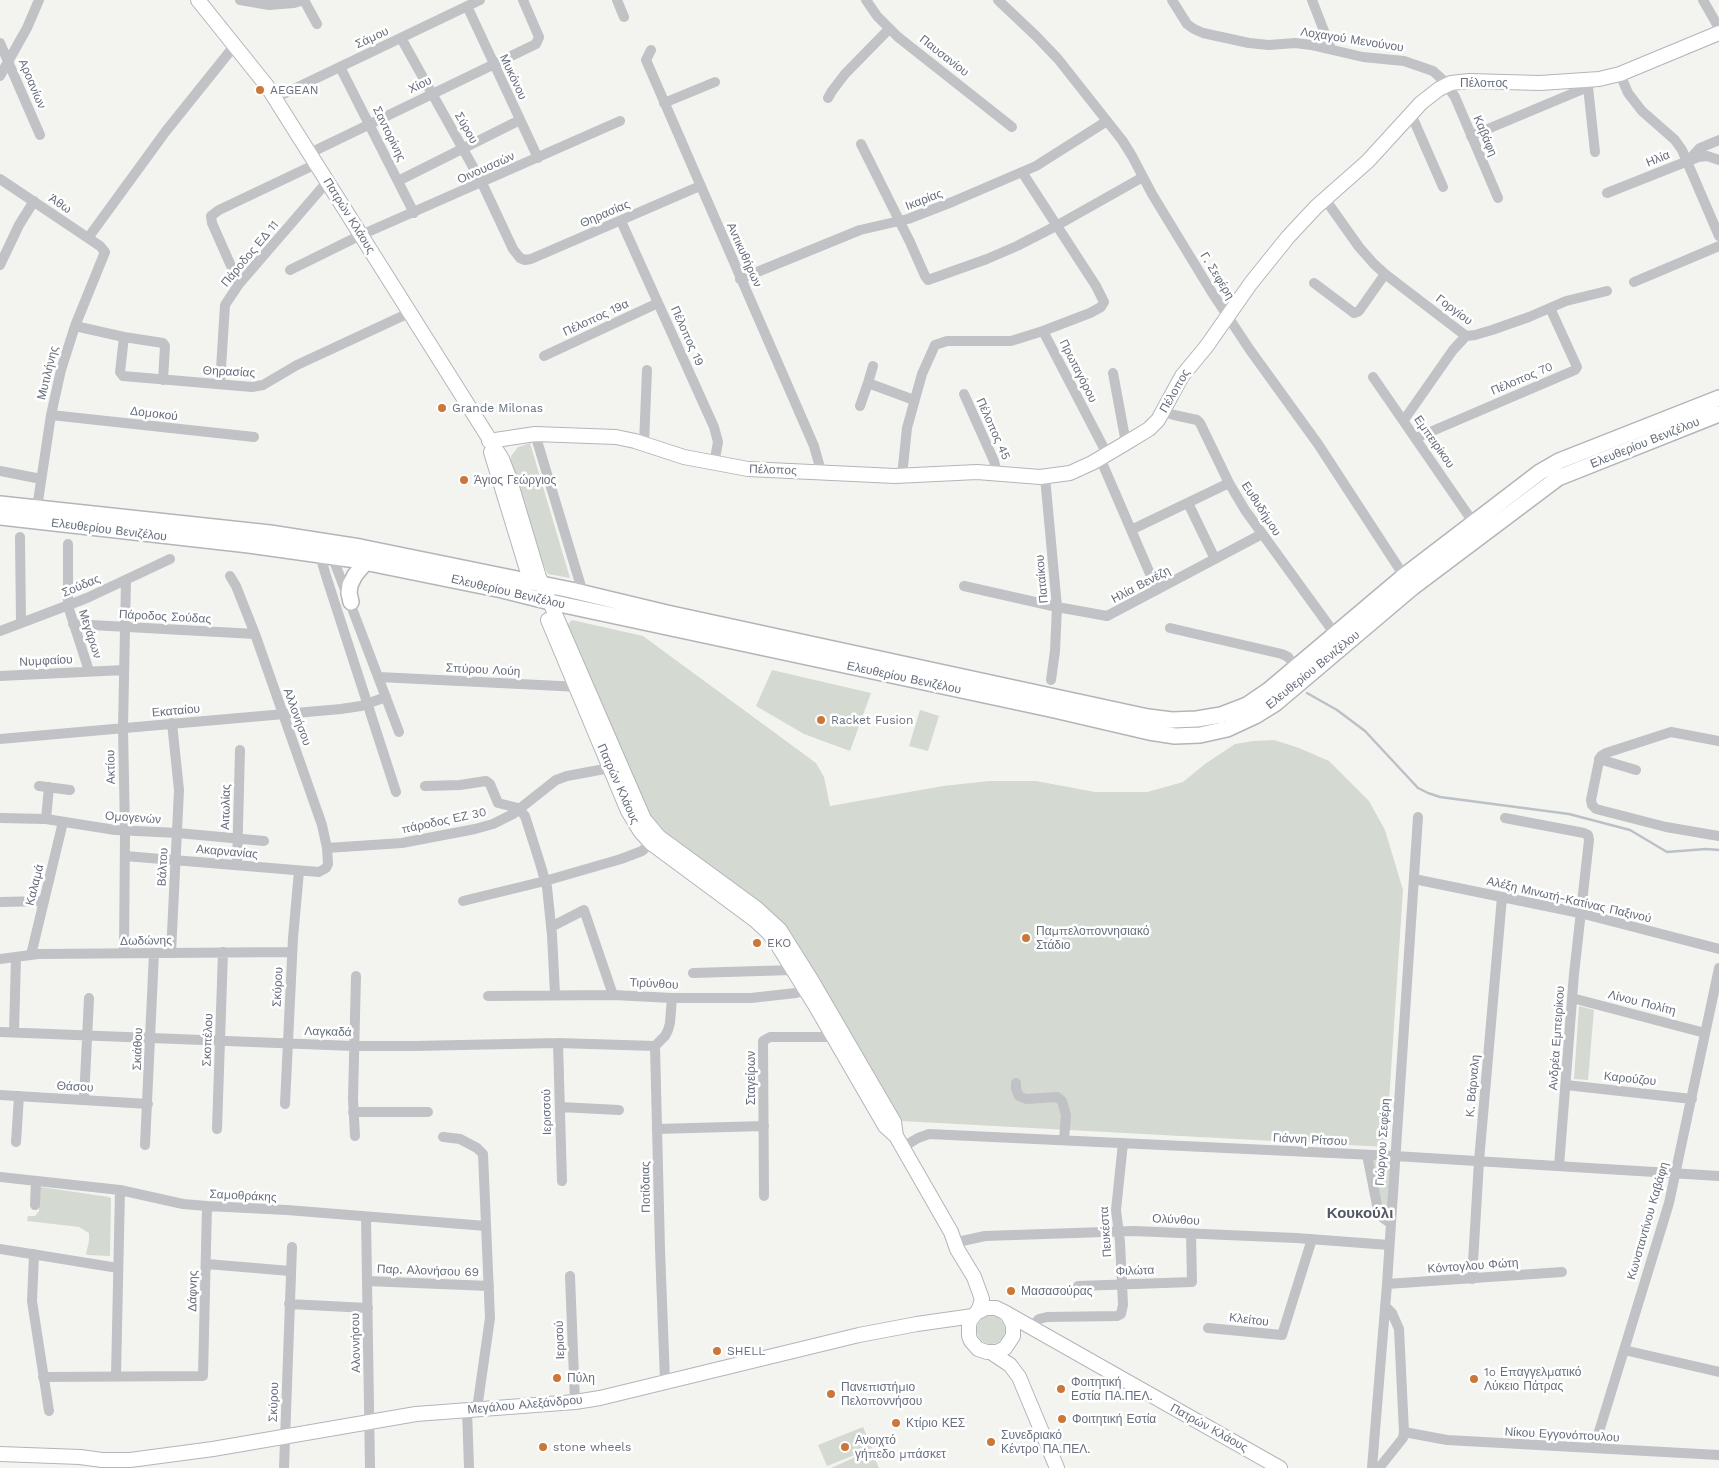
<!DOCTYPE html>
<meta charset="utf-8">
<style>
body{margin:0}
canvas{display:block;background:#f3f4f0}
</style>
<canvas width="1719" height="1468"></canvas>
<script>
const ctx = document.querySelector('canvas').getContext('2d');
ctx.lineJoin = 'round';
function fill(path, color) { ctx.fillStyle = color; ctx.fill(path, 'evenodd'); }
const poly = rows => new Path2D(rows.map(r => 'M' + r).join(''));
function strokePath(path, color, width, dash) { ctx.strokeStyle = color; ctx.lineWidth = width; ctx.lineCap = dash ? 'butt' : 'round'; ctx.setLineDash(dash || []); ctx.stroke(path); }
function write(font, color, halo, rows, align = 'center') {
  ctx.font = font + ' "Work Sans",sans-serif'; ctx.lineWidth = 5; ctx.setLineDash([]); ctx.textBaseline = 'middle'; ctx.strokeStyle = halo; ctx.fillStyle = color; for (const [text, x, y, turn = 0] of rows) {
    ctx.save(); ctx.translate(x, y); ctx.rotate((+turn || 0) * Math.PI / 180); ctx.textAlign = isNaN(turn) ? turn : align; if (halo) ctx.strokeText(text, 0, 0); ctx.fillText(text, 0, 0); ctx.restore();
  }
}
const green = poly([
 [530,443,570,578,548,574,542,562,511,462,511,456,518,447],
 [572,620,643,636,816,763,824,777,830,806,943,786,989,781,1036,781,1095,792,1147,792,1183,782,1205,764,1235,744,1253,741,1274,740,1299,748,1329,761,1369,801,1385,830,1403,890,1386,1147,901,1121,790,931,760,904,668,835,655,822,649,813,568,624],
 [772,670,871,693,850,751,804,734,756,706],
 [920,710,939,716,928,751,909,746],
 [1579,1006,1594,1010,1588,1080,1574,1079],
 [1367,1155,1395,1156,1386,1221],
 [41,1187,109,1197,111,1198,110,1256,88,1255,86,1254,89,1241,89,1233,79,1227,27,1221,28,1216,35,1216,39,1211,39,1188],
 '977 1330a14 14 0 1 1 28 0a14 14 0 1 1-28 0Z',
 [863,1427,872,1448,827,1466,818,1445],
 [871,1450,879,1468,831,1468]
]);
const stream = poly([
 [1307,693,1337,710,1365,731,1418,788,1428,793,1440,797,1569,814,1630,830,1667,852,1706,849,1719,850]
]);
const street = poly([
 [240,0,269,5,294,3,304,0],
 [304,0,317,24],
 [617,0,624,17],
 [866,0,877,16,898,37,1012,127],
 [998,0,1036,36,1058,59,1122,140,1132,156,1152,194,1211,291,1250,350,1318,444,1404,576],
 [1172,0,1187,24,1194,29,1203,33,1249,43,1269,45,1295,43,1311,45,1363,57,1404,61,1433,71,1443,80,1455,97,1498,198],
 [1312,0,1331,49],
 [1703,0,1719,28],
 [467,6,538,158],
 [401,38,482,183,513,249,520,258,525,260,531,259,700,186],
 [0,43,40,135],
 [651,50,646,60,814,446,821,471],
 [340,67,414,213],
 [1620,74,1628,93,1642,111,1675,140,1682,150,1719,236],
 [0,76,27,28,39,0],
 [1588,87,1595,152],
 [275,98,480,0],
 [828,98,832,91,845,74,889,29],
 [664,103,715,82],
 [1411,114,1443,187],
 [1471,136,1588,87,1593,80],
 [861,144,910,242,925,276,928,280,987,259,1017,246,1056,226,1143,177],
 [310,153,536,44,539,37,523,0],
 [1689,160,1700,148,1719,140],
 [1022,172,1096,286,1104,302,1101,307,1090,313,1043,331],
 [0,179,100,246,105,252,75,326,61,370,51,415,37,508],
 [398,181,520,120],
 [1607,193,1698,157,1707,156,1719,160],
 [1325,199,1359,247,1374,264,1385,274,1466,336,1475,335,1492,330,1529,317,1566,301,1607,291],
 [621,221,714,427,718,442,714,464],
 [88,238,166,131,235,45],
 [0,265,19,225,34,201],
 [290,270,361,235,620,121],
 [740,279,860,230,908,219,952,202,1036,166,1107,121],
 [1634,282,1719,246],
 [1314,283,1354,313,1359,311,1385,274],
 [239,284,212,223,211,216,219,210,316,164],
 [75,326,124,337,120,372,123,376,252,387,263,385,297,365,409,313],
 [124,337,163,343,165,346,163,380],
 [544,356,658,303],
 [873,366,868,383,914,400],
 [1113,373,1126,443],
 [1373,377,1473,522],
 [220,384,225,305,239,284,327,182],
 [964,394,994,461,997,474],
 [860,406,868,383],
 [1163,412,1174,415,1197,420,1200,423,1229,483,1245,510,1335,634],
 [51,415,254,437],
 [1404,420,1453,350,1466,336],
 [535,434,583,593],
 [1416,438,1575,370,1577,367,1550,308],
 [644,444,647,370],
 [1100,458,1157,590],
 [0,471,41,479],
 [902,476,907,428,922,374,935,345,947,341,1011,341,1043,331,1107,454],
 [1045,477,1057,607,1055,651,1051,680],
 [1188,503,1215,559],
 [1131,530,1229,483],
 [20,537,21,622],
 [68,544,68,606,89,671],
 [321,550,321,559,327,579,396,792],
 [331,553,399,732],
 [964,586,1057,607,1107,616,1262,534],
 [73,624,255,634],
 [1170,628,1282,654,1288,657,1296,667],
 [0,631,87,598,170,559],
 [0,676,124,670],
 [379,677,580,687],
 [0,739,341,709,361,706,386,697],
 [1719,741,1671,732,1606,753,1601,756,1599,761,1591,800,1592,805,1596,809,1666,827,1719,836],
 [1599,759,1636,770],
 [39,786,70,790],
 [425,786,460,785,486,781,490,784,498,803,518,808,525,816,539,860,547,887,552,935,555,994],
 [0,818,46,819,115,830,178,833,264,841],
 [1505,818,1584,833,1588,835,1589,840,1574,974,1559,1166],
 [46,819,49,787],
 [327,848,402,843,475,829,493,824,513,814,556,780,567,776,610,768],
 [125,856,319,872,326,868,328,864,327,848,322,825,255,634,236,586,230,576],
 [237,865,240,750],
 [1414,879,1580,913,1719,949],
 [463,901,545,881,621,859,642,851,651,843],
 [0,902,44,901],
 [551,927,584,910,613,995],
 [124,953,125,831,123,728,126,580],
 [171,953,179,790,172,723],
 [31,955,63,822],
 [0,959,38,954,292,952],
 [693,973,793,970],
 [488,996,613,995,672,998,751,998,796,993,806,990,811,986],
 [1572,998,1705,1033],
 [0,1032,353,1046,413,1046,558,1043,655,1046],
 [14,1032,16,957],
 [558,1043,562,1181],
 [1016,1083,1016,1089,1019,1096,1026,1099,1057,1097,1062,1101,1066,1115,1064,1140],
 [1566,1085,1692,1099],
 [0,1095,148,1104],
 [84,1100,89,998],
 [285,1104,293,938,299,871],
 [560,1107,619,1110],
 [353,1112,428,1112],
 [217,1129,223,952],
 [657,1129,764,1126],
 [355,1136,353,1099,356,976],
 [443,1137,460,1139,477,1148,483,1154,490,1318,477,1409],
 [16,1142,19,1096],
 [145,1145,154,953],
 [903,1147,918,1138,929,1134,1395,1156,1719,1176],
 [1367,1155,1377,1205,1383,1218,1390,1223],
 [0,1177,120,1190,183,1204,207,1206,287,1210,486,1226],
 [764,1196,763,1041,770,1037,833,1037],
 [35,1205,36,1181],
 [366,1217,370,1468],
 [962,1241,985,1236,1134,1231,1296,1238,1389,1245],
 [0,1249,118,1268],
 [34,1254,32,1301,49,1411],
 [207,1264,290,1271],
 [570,1276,575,1402],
 [1472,1279,1479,1161,1502,897],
 [367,1281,489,1286],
 [1387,1284,1562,1272],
 [1078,1286,1192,1282,1191,1234],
 [289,1304,368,1308],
 [1031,1327,1039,1319,1047,1317,1117,1316,1121,1314,1123,1305,1120,1242,1116,1210,1123,1143],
 [1208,1328,1282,1335,1312,1239],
 [1624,1350,1719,1372],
 [116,1376,120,1190],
 [43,1377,203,1376,207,1206],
 [665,1381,660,1249,655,1046,665,1036,668,1030,670,1023,672,998],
 [467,1410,469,1468],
 [1404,1432,1447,1440,1719,1455],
 [1594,1448,1669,1203,1719,968],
 [284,1468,292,1247],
 [1372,1468,1387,1284,1418,817],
 [1379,1468,1403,1438,1404,1432,1399,1329,1392,1313,1385,1306]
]);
const secondary = poly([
 [198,0,267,86,502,459,509,477,539,577,644,819,659,837,756,908,780,930,812,981,894,1122,896,1136],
 [489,441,535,434,616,437,635,441,684,457,748,469,895,476,977,472,1040,477,1070,473,1092,463,1126,443,1149,429,1158,420,1182,376,1206,347,1251,283,1288,237,1316,207,1368,161,1421,103,1439,89,1451,83,1469,81,1540,83,1599,79,1620,74,1719,33],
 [491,452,527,570],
 [548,620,628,811,640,831,651,843,755,920,768,932,777,944,815,1005,885,1126,896,1136,951,1232,957,1249,974,1277,982,1299,979,1309,970,1321,969,1326,969,1336,971,1341,978,1349,987,1352,997,1352,1005,1348,1013,1336,1013,1325,1009,1317,1006,1313,996,1308,986,1308,976,1313],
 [1006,1313,1280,1468],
 [992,1353,1010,1365,1019,1377,1057,1468],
 [0,1454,80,1457,102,1460,130,1460,213,1449,416,1414,575,1402,600,1398,859,1335,917,1324,973,1316]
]);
const primary = poly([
 [0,504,270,533,360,547,571,590,667,613,1148,717,1172,720,1197,719,1221,715,1247,705,1269,690,1404,576,1540,472,1559,461,1719,398],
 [0,517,249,545,349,559,502,590,550,602,1050,709,1149,732,1175,736,1200,735,1227,729,1255,716,1276,703,1413,587,1558,478,1719,414],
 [351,602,349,593,350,585,355,575,366,562]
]);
const markers = [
 [260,90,5,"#cb7739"],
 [442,408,5,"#cb7739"],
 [464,480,5,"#cb7739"],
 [821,720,5,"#cb7739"],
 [1026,938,5,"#cb7739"],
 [757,943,5,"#cb7739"],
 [1011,1291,5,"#cb7739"],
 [717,1351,5,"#cb7739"],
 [557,1378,5,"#cb7739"],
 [1474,1379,5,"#cb7739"],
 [1061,1389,5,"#cb7739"],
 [831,1394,5,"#cb7739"],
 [1062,1419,5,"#cb7739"],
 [896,1423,5,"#cb7739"],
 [991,1442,5,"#cb7739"],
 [543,1447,5,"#cb7739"],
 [845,1447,5,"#cb7739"]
];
const streetNames = [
 ["Σάμου",372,38,-25],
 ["Λοχαγού Μενούνου",1352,40,9],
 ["Παυσανίου",944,56,38],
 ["Μυκόνου",513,77,65],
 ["Πέλοπος",1484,83],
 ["Αροανίων",32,84,67],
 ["Χίου",420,85,-26],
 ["Σύρου",466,128,60],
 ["Σαντορίνης",389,134,64],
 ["Καβάφη",1485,136,67],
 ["Ηλία",1658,159,-22],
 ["Οινουσσών",486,168,-24],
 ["Ικαρίας",924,200,-21],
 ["Άθω",60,204,34],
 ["Θηρασίας",605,214,-23],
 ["Πατρών Κλάους",349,216,58],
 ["Πάροδος ΕΔ 11",250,254,-50],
 ["Αντικυθήρων",744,255,66],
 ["Γ. Σεφέρη",1217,276,58],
 ["Γοργίου",1454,310,37],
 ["Πέλοπος 19α",596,318,-25],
 ["Πέλοπος 19",687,336,66],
 ["Πρωταγόρου",1078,371,63],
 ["Θηρασίας",229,372,3],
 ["Μυτιλήνης",48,373,-76],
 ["Πέλοπος 70",1522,379,-23],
 ["Πέλοπος",1175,391,-60],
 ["Δομοκού",154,414,7],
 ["Πέλοπος 45",993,429,66],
 ["Εμπειρίκου",1434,442,55],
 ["Ελευθερίου Βενιζέλου",1645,443,-22],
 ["Πέλοπος",773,470,2],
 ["Ευθυδήμου",1261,509,57],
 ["Ελευθερίου Βενιζέλου",109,530,7],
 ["Παταίκου",1042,579,-95],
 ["Ηλία Βενέζη",1141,585,-28],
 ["Σούδας",81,586,-23],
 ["Ελευθερίου Βενιζέλου",508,592,13],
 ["Πάροδος Σούδας",165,617,3],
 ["Μεγάρων",90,634,72],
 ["Νυμφαίου",46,661,-3],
 ["Σπύρου Λούη",483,670,3],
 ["Ελευθερίου Βενιζέλου",1313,670,-39],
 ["Ελευθερίου Βενιζέλου",904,678,12],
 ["Εκαταίου",176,711,-5],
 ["Αλλονήσου",297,717,70],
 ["Ακτίου",111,767,-91],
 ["Πατρών Κλάους",618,784,66],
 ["Αιτωλίας",226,807,-89],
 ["Ομογενών",133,818,4],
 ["πάροδος ΕΖ 30",444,821,-12],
 ["Ακαρνανίας",227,852,5],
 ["Βάλτου",163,867,-87],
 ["Καλαμά",35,885,-76],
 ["Αλέξη Μινωτή-Κατίνας Παξινού",1569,900,13],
 ["Δωδώνης",146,941,-1],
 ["Τιρύνθου",654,984,3],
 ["Σκύρου",278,987,-87],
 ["Λίνου Πολίτη",1642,1003,14],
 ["Λαγκαδά",328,1032,2],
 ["Ανδρέα Εμπειρίκου",1557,1038,-86],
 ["Σκοπέλου",208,1040,-88],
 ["Σκιάθου",138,1049,-88],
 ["Σταγείρων",751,1078,-90],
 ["Καρούζου",1630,1079,6],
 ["Κ. Βάρναλη",1473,1086,-85],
 ["Θάσου",75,1087,3],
 ["Ιερισσού",547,1112,-91],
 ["Γιάννη Ρίτσου",1310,1140,3],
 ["Γιώργου Σεφέρη",1383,1142,-86],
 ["Ποτίδαιας",646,1187,-91],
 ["Σαμοθράκης",243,1196,3],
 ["Ολύνθου",1176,1220,3],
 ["Κωνσταντίνου Καβάφη",1648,1221,-74],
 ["Πευκέστα",1106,1232,-94],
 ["Κόντογλου Φώτη",1473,1266,-4],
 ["Παρ. Αλονήσου 69",428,1271,2],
 ["Φιλώτα",1135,1271,-2],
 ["Δάφνης",193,1291,-89],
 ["Κλείτου",1249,1320,7],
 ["Ιερισού",560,1340,-92],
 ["Αλοννήσου",356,1343,-91],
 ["Σκύρου",274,1402,-88],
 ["Μεγάλου Αλεξάνδρου",525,1405,-5],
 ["Πατρών Κλάους",1209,1428,29],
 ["Νίκου Εγγονόπουλου",1562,1435,3]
];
const poiNames = [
 ["AEGEAN",270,90],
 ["Grande Milonas",452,408],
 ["Άγιος Γεώργιος",474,480],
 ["Racket Fusion",831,720],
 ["Παμπελοποννησιακό",1036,931],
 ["Στάδιο",1036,945],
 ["EKO",767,943],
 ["Μασασούρας",1021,1291],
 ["SHELL",727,1351],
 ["1o Επαγγελματικό",1484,1372],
 ["Λύκειο Πάτρας",1484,1386],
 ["Πύλη",567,1378],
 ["Φοιτητική",1071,1382],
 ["Εστία ΠΑ.ΠΕΛ.",1071,1396],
 ["Πανεπιστήμιο",841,1387],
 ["Πελοποννήσου",841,1401],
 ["Φοιτητική Εστία",1072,1419],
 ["Κτίριο ΚΕΣ",906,1423],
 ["Συνεδριακό",1001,1435],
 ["Κέντρο ΠΑ.ΠΕΛ.",1001,1449],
 ["Ανοιχτό",855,1440],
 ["γήπεδο μπάσκετ",855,1454],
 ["stone wheels",553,1447]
];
const quarterNames = [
 ["Κουκούλι",1360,1214]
];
fill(green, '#d4dad2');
strokePath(stream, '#bbc1c7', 2.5);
strokePath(secondary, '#b2b5ba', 16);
strokePath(primary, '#b3b5b9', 18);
strokePath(street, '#c0c2c5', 10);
strokePath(secondary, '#fff', 14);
strokePath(primary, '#fff', 15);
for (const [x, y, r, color] of markers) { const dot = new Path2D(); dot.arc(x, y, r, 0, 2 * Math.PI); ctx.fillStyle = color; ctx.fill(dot); strokePath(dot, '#fff', 2); }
write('12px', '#676f7d', '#fff', streetNames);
write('12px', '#676f7d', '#fff', poiNames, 'left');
write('bold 15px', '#535964', '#fff', quarterNames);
</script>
